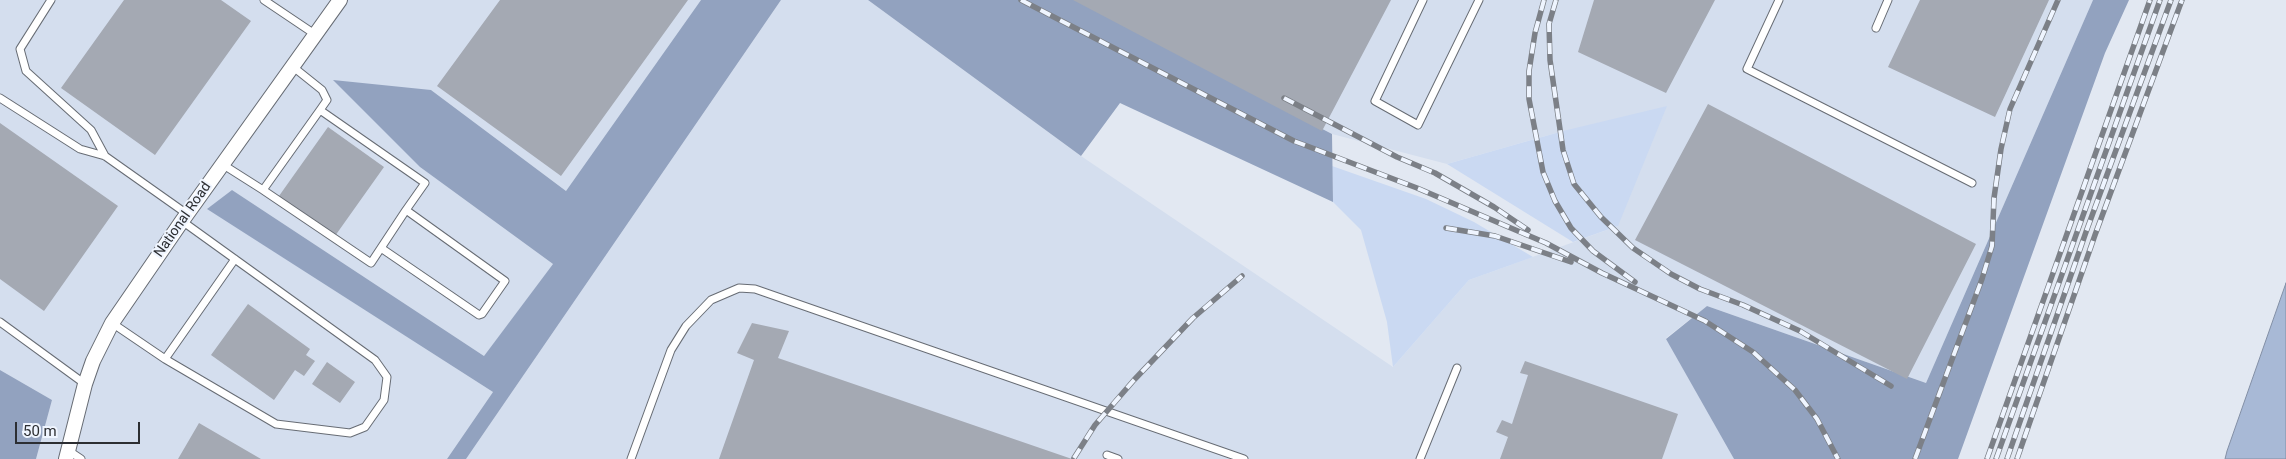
<!DOCTYPE html>
<style>
body{margin:0}
#map{position:relative;width:2286px;height:459px;overflow:hidden;background:#e2e8f2;font-family:Roboto,sans-serif}
canvas{display:block}
.scale{position:absolute;left:15px;top:422px;width:125px;height:22px;box-sizing:border-box;border:2px solid #2c2e32;border-top:0;padding-left:6px;font-size:15px;line-height:18px;white-space:nowrap;color:#2c2e32;-webkit-text-stroke:4px #eff5ff;paint-order:stroke}
</style>
<div id="map">
<canvas width="2286" height="459"></canvas>
<div class="scale">50 m</div>
</div>
<script>
const ctx = document.querySelector('canvas').getContext('2d');
ctx.lineJoin = 'round';
function fill(path, color) { ctx.fillStyle = color; ctx.fill(path, 'evenodd'); }
const poly = rows => new Path2D(rows.map(r => 'M' + r).join(''));
function strokePath(path, color, width, dash) { ctx.strokeStyle = color; ctx.lineWidth = width; ctx.lineCap = dash ? 'butt' : 'round'; ctx.setLineDash(dash || []); ctx.stroke(path); }
function write(font, color, halo, rows, align = 'center') {
  ctx.font = font + ' Roboto,sans-serif'; ctx.lineWidth = 4; ctx.setLineDash([]); ctx.textBaseline = 'middle'; ctx.strokeStyle = halo; ctx.fillStyle = color; for (const [text, x, y, turn = 0] of rows) {
    ctx.save(); ctx.translate(x, y); ctx.rotate((+turn || 0) * Math.PI / 180); ctx.textAlign = isNaN(turn) ? turn : align; if (halo) ctx.strokeText(text, 0, 0); ctx.fillText(text, 0, 0); ctx.restore();
  }
}
const built = poly([
 [0,0,701,0,566,191,431,90,420,167,553,264,484,356,232,190,208,209,493,392,447,459,36,459,52,400,0,370],
 [781,0,868,0,1081,156,1393,367,1469,280,1618,226,1563,131,1447,164,1332,134,1075,0,2093,0,1926,383,1707,306,1666,338,1734,459,466,459]
]);
const green = poly([
 [1667,106,1618,226,1573,242,1447,164,1563,131],
 [1332,166,1426,199,1474,222,1533,257,1469,280,1393,367,1387,322,1361,230,1333,202]
]);
const forest = poly([
 [701,0,781,0,466,459,447,459,493,392,207,209,232,190,484,356,553,264,420,167,333,80,431,90,566,191],
 [868,0,1075,0,1332,134,1333,202,1120,103,1081,156],
 [2093,0,2129,0,2105,53,1958,459,1734,459,1666,339,1707,306,1926,383],
 [0,370,52,400,36,459,0,459]
]);
const water = poly([
 [2286,283,2286,459,2225,459,2227,451,2286,283]
]);
const building = poly([
 [124,0,221,0,251,21,155,155,61,88],
 [500,0,688,0,561,176,437,86],
 [1073,0,1391,0,1322,131],
 [1594,0,1715,0,1666,93,1578,52],
 [1920,0,2049,0,1995,117,1888,67],
 [1708,104,1976,244,1907,379,1635,240],
 [0,123,118,206,44,311,0,279],
 [328,127,384,167,335,236,279,196],
 [248,304,310,349,306,355,315,361,304,376,295,370,274,400,211,355],
 [752,323,789,331,778,358,1072,459,719,459,754,360,737,353],
 [1525,361,1678,414,1662,459,1500,459,1508,437,1496,432,1502,420,1512,424,1528,375,1520,373],
 [327,362,355,382,340,403,312,384],
 [199,423,261,459,178,459]
]);
const service = poly([
 [51,0,20,49,26,71,91,130,105,156],
 [264,0,316,35],
 [1423,0,1375,101,1418,125,1479,0],
 [1779,0,1747,69,1972,183],
 [1876,28,1888,0],
 [0,98,80,149,105,156,187,214],
 [320,110,425,183,406,210],
 [222,164,263,190,320,110,327,100,322,90,292,66],
 [263,190,371,263,406,210,505,281,482,314,479,315,381,248],
 [0,322,85,384],
 [112,323,165,359,235,259],
 [165,359,276,424,350,433,365,427,384,400,387,377,375,360,182,221],
 [69,451,81,459],
 [1107,455,1118,459],
 [631,459,671,350,686,326,711,300,739,288,755,289,1244,459],
 [1420,459,1457,368]
]);
const minor = poly([
 [66,459,85,384,93,361,112,323,182,221,340,0]
]);
const rail = poly([
 [1021,0,1294,141,1417,188,1546,243,1602,273,1705,321,1753,352,1795,390,1817,419,1838,459],
 [1544,0,1535,33,1529,71,1529,99,1543,172,1555,201,1571,228,1593,251,1635,282],
 [1556,0,1549,24,1550,60,1563,150,1574,184,1601,217,1633,248,1671,274,1700,289,1743,305,1800,331,1891,386],
 [1284,98,1397,157,1435,173,1494,207,1528,230],
 [1446,228,1495,236,1571,262],
 [1074,458,1095,425,1134,380,1193,318,1242,276],
 [1915,459,1982,279,1992,246,1994,198,2001,149,2010,109,2058,0],
 [1987,459,2150,0],
 [1996,459,2160,0],
 [2007,459,2086,232,2171,0],
 [2017,459,2095,235,2182,0]
]);
const streetNames = [
 ["National Road",183,220,-55]
];
fill(built, '#d4deee');
fill(green, '#cad9f2');
fill(forest, '#92a2bf');
fill(water, '#a8b9d6');
strokePath(water, '#838fa5', 1);
fill(building, '#a4a9b3');
strokePath(service, '#676c74', 9);
strokePath(minor, '#676c74', 16);
strokePath(service, '#fff', 7);
strokePath(minor, '#fff', 14);
strokePath(rail, '#7c8087', 5.5);
strokePath(rail, '#eff5ff', 4, [11]);
write('14px', '#2c2e32', '#eff5ff', streetNames);
</script>
